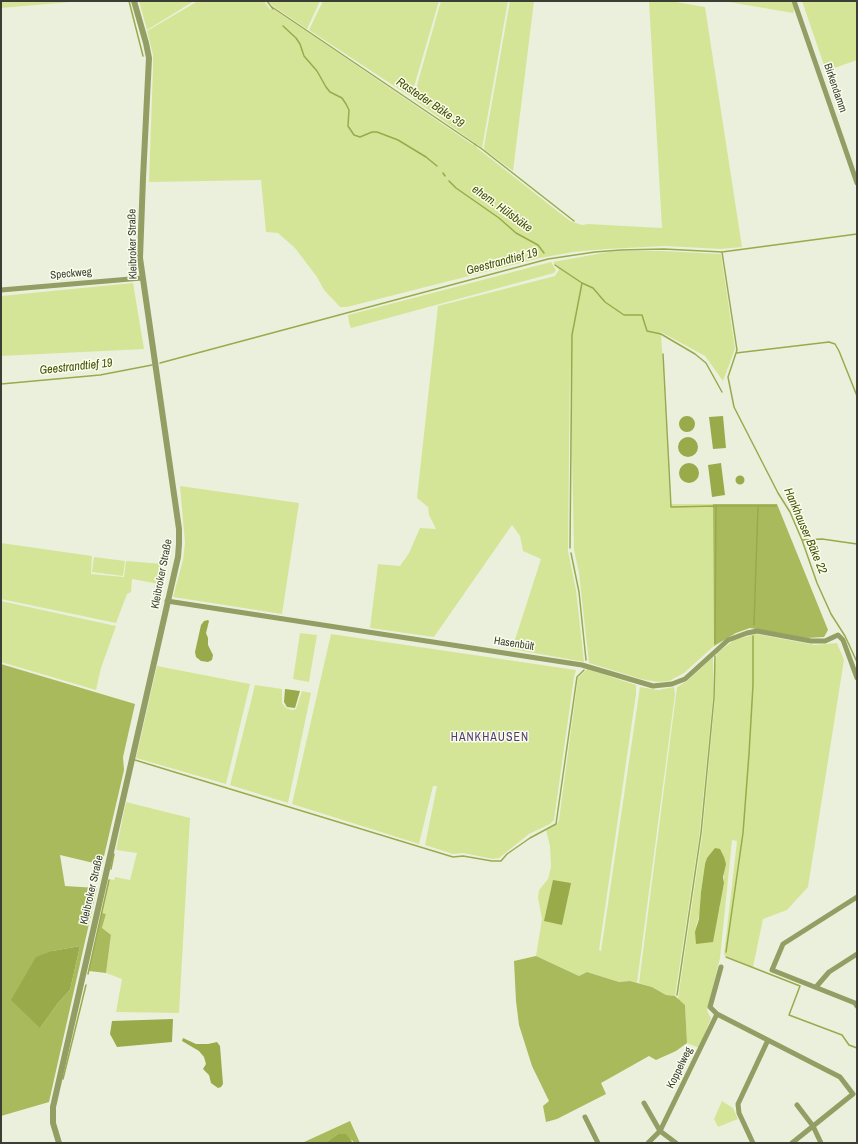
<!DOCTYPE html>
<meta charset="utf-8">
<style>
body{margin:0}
#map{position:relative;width:858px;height:1144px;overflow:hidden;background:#ebf0dd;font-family:"Archivo Narrow",sans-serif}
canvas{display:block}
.frame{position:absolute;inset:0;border:2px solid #3c3e36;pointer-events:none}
</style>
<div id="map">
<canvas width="858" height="1144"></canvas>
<div class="frame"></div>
</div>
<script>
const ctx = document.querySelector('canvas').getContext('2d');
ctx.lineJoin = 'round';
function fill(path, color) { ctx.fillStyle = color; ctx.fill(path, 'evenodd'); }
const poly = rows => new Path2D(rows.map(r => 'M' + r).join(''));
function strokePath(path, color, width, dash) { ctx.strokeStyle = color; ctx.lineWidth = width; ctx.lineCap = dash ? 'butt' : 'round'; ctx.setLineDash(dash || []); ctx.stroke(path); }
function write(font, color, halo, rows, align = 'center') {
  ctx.font = font + ' "Archivo Narrow",sans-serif'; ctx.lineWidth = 3; ctx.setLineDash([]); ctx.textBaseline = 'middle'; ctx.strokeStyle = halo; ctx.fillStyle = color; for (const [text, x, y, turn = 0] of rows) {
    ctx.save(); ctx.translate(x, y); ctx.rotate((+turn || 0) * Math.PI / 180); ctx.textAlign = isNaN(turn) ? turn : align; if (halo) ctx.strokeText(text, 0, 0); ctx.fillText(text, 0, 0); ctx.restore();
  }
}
const green = poly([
 [1,1,83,1,1,8],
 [139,1,194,1,147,30],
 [198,1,264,1,270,9,275,10,473,145,475,143,413,99,441,1,508,1,482,148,477,144,476,147,570,221,582,225,588,224,662,228,649,1,670,1,705,7,742,247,721,249,665,246,606,249,573,252,540,258,347,307,340,307,324,290,317,277,295,248,278,233,266,232,261,180,149,182,153,68,153,55,147,31],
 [268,1,320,1,307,29,273,6],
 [323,1,439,1,411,97,309,30],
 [510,1,534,1,513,171,485,150,484,147],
 [723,1,792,1,795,7,793,13],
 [802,1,857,1,857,60,826,71],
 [621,251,664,251,721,254,735,349,723,381,705,356,661,332,670,504,713,504,714,646,684,673,669,681,657,682,641,679,589,663,579,573,574,550,570,360,568,551,576,590,584,662,512,649,541,559,523,551,520,536,512,525,434,637,370,628,378,564,400,566,409,553,420,528,436,529,429,515,428,507,417,498,438,306,555,276,559,270,553,262,608,252],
 [551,262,556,270,554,273,351,328,349,323,348,315],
 [133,283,144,349,1,356,1,296],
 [180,486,299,503,282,614,173,597,183,560,185,543],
 [1,543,92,556,91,574,124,577,126,561,163,564,159,584,132,579,131,592,127,594,116,623,1,599],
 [94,557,125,561,123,576,92,572],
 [1,601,116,626,101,668,96,690,1,662],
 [300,633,317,635,309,682,293,679],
 [331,634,576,670,574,677,554,820,550,824,529,834,499,858,493,859,463,853,453,854,425,845,437,786,433,786,419,844,292,804],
 [756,634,815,645,837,643,844,660,808,887,787,910,763,919,753,967,724,955,737,841,732,840,720,958,707,1011,711,1018,699,1048,687,1043,685,1005,678,999,702,837,715,699,715,666,717,653,734,640],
 [705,864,724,874,724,883,720,901,720,908,696,926,700,913,701,892],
 [713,657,713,698,699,838,675,996,666,995,652,987,639,983,677,687,687,681],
 [157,666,250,684,226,784,136,758],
 [587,669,636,685,636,694,599,950,601,951,640,687,658,690,674,687,675,694,637,983,630,981,619,982,587,972,579,976,536,956,542,919,538,898,539,890,548,879,551,867,550,846,546,830,557,824,559,820,578,678],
 [255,685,282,689,282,703,286,708,292,710,296,709,302,691,311,693,288,803,230,785],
 [126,802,190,818,179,1013,116,1012,122,979,106,973,111,936,102,929,106,914,102,913,109,879,114,880,115,877,130,880,137,853,116,850],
 [722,1101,733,1108,738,1119,718,1127,714,1119]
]);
const forest = poly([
 [713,504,777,504,828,630,824,637,807,638,750,628,736,633,714,646],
 [1,664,135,704,123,757,124,770,102,865,60,855,65,886,97,888,49,1102,1,1116],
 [80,946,70,990,58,1003,40,1028,52,951],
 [102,913,106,914,102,928,111,935,106,973,89,971],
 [536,956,579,976,587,972,619,982,630,981,652,987,666,995,675,996,685,1005,687,1043,676,1051,656,1060,649,1056,601,1083,606,1094,557,1119,546,1122,543,1106,549,1101,532,1066,519,1025,516,1001,514,961],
 [350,1121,360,1143,353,1143,353,1141,338,1134,325,1143,302,1143]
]);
const water = poly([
 '679 424a8 8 0 1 1 16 0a8 8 0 1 1-16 0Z',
 [723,416,726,448,713,449,709,417],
 '678 447a10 10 0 1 1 20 0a10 10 0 1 1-20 0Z',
 [721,463,725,495,712,497,708,465],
 '679 473a10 10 0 1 1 20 0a10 10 0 1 1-20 0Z',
 '735.5 480a4.5 4.5 0 1 1 9 0a4.5 4.5 0 1 1-9 0Z',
 [208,620,209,621,206,633,208,638,208,645,213,655,212,660,208,662,201,661,196,657,195,652,201,625,204,621],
 [285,689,300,691,295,708,287,707,284,702],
 [715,848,720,849,724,857,726,864,723,877,724,883,716,926,713,942,696,944,695,932,699,919,701,892,705,864,707,858],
 [553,880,571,883,562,925,544,921],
 [80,946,70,990,58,1003,40,1028,11,1000,36,957,52,951],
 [173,1019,172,1042,117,1047,110,1034,112,1021],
 [183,1038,196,1044,208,1044,217,1042,220,1046,223,1084,221,1087,218,1088,211,1083,209,1075,203,1069,206,1064,204,1057,199,1051,182,1041],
 [338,1134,346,1134,353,1143,325,1143]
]);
const stream = poly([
 [129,1,143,56],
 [267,1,273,9],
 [272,7,482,149,574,221],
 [283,26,296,38,300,44,304,56,317,71,326,87,330,92,342,98,346,104,349,110,348,126,354,135,360,137,372,132,377,132,398,140,426,157,437,166],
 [443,173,445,176],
 [449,181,456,188,499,218,516,233,538,245,544,253],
 [722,252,737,350,728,377,734,407,778,493,790,512,802,540,817,583,831,614,845,636,857,662],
 [555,265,582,283,593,288,605,302,624,315,642,315,647,331,661,334,695,354,706,363,722,392],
 [736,353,829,342,835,344,839,351,857,396],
 [663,354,671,507,716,506],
 [160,363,548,259,595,252,621,250,664,249,722,252,857,234],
 [1,384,100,375,152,365],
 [802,540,822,539,857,544],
 [570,548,572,335,582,283],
 [571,553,579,592,586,660],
 [754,625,758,506,776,506],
 [715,643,716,506,758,506],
 [135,760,453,857,463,856,492,861,501,861,507,854,530,838,556,824,577,677,584,670],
 [111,869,114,854],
 [726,952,743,833,749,754,753,685,753,636],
 [726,957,800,986,789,1015,842,1035,849,1045,857,1048],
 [88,974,109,880],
 [677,995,701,833,714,698,715,656],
 [63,1079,86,985]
]);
const minor = poly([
 [794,1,857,183],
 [1,290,142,278],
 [167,601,582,665,653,686,672,684,685,679,728,640,747,633,757,631,811,641,825,641,838,635,843,640,857,678],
 [857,897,783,944,772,970,855,1003,857,1006],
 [816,987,829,972,857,954],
 [717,1014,710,1007,721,967],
 [644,1103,660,1131,717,1014,840,1077,853,1094,792,1143],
 [797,1105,813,1126,821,1143],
 [585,1117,598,1143],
 [648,1143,660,1131,676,1143],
 [753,1143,739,1113,738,1104,768,1040]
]);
const tertiary = poly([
 [59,1143,53,1123,53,1107,178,557,179,544,179,529,140,258,143,178,149,58,146,43,134,1]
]);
const streetNames = [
 ["Birkendamm",835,88,71],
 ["Kleibroker Straße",133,244,-91],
 ["Speckweg",71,274,-5],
 ["Kleibroker Straße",162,574,-79],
 ["Hasenbült",514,644,9],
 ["Kleibroker Straße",92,890,-77],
 ["Koppelweg",680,1068,-64]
];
const waterNames = [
 ["Rasteder Bäke 39",430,103,34],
 ["ehem. Hülsbäke",502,209,36],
 ["Geestrandtief 19",502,262,-15],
 ["Geestrandtief 19",76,367,-6],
 ["Hankhauser Bäke 22",805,531,67]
];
const neighbourhoodNames = [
 ["HANKHAUSEN",490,738]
];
fill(green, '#d5e597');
fill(forest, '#a8ba5b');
fill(water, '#99aa4b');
strokePath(stream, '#99aa4b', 1.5);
strokePath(minor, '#929e63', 5);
strokePath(tertiary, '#929e63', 6);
write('11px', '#3c3e36', '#f9fdea', streetNames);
write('italic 12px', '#454f05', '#f9fdea', waterNames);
ctx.letterSpacing = '1px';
write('12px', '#503b77', '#f9fdea', neighbourhoodNames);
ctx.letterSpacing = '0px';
</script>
